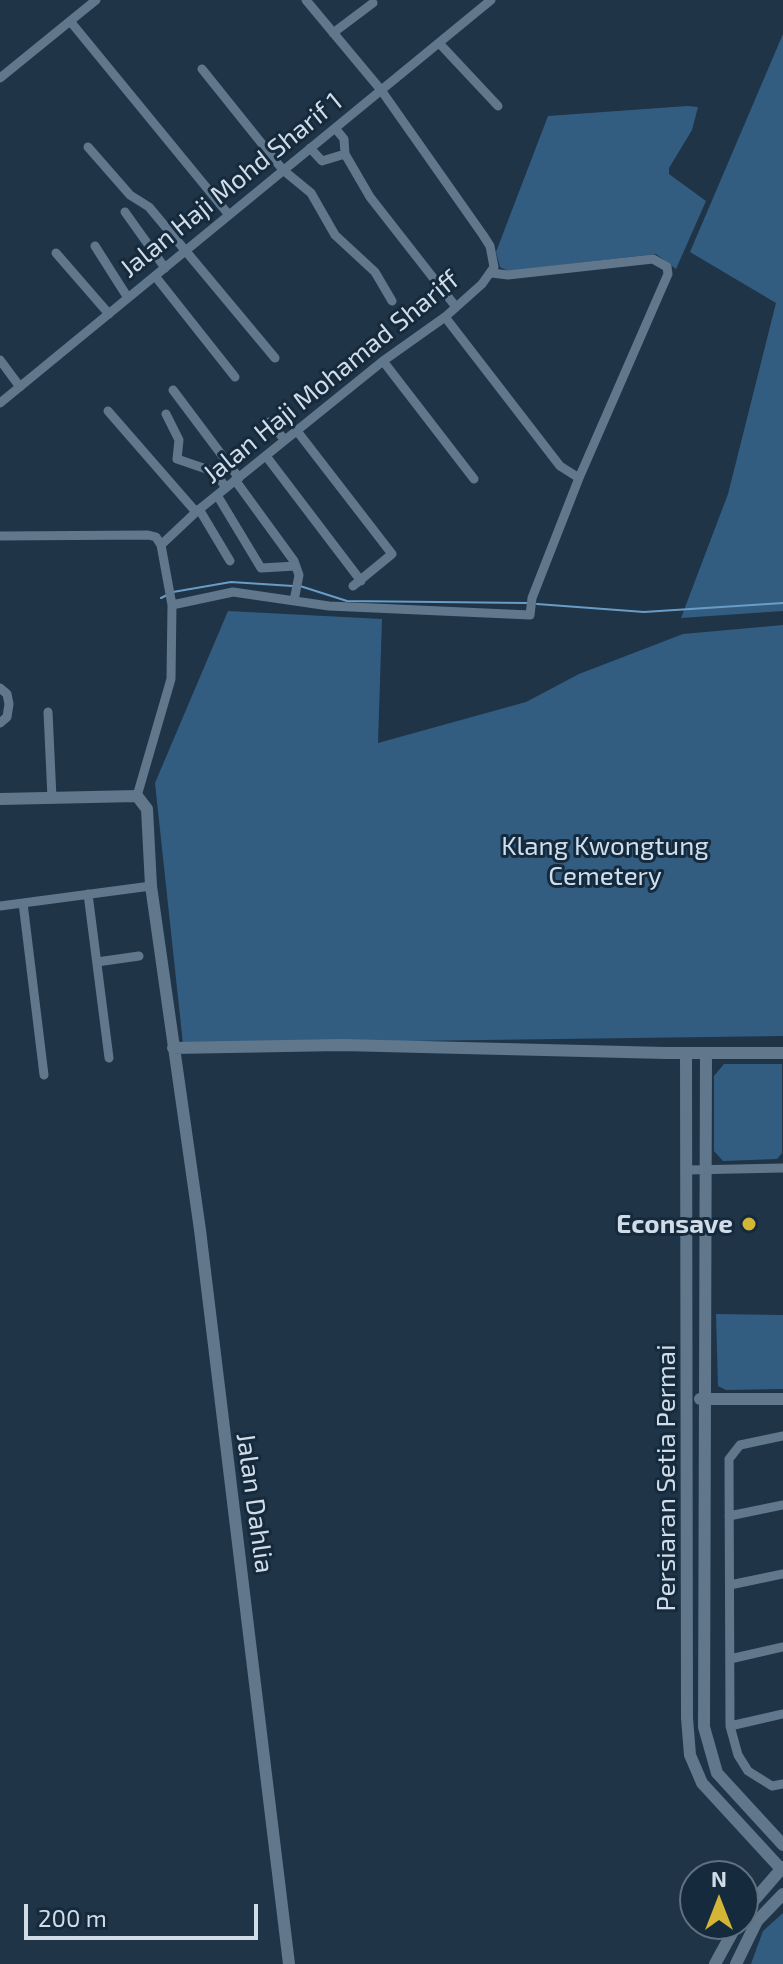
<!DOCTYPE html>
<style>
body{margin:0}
#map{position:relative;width:783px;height:1964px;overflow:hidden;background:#1f3447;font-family:"Exo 2",sans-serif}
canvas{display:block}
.north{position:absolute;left:679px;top:1860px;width:80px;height:80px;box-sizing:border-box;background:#152a3c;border:2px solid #607181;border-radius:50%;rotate:0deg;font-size:22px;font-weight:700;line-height:32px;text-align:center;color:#d0dce8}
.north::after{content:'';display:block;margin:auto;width:28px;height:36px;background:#d3b635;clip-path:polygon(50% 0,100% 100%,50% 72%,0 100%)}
.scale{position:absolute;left:24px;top:1904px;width:234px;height:36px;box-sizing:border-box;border:4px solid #d0dce8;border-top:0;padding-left:10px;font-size:24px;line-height:28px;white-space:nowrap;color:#d0dce8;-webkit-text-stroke:6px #152a3c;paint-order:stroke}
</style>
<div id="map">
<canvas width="783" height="1964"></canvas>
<div class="north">N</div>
<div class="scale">200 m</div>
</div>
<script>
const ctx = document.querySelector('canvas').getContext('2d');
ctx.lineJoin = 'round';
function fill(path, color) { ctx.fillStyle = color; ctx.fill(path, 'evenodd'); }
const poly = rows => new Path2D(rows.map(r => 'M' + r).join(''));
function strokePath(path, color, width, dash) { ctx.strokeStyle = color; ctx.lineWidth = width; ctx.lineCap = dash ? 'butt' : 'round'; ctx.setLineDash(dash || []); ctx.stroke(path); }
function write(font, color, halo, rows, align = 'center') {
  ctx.font = font + ' "Exo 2",sans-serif'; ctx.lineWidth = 6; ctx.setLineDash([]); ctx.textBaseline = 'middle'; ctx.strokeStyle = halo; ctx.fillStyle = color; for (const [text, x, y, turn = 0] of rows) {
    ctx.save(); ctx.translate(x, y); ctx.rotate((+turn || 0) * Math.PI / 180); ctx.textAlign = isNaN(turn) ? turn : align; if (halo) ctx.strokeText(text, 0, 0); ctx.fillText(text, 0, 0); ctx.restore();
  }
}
const green = poly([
 [783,34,783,611,681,618,728,494,776,303,690,252],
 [687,106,698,107,692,130,669,168,669,174,706,201,676,269,656,254,508,271,500,267,496,252,548,116],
 [228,611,382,619,378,743,526,702,579,674,683,634,783,625,783,1036,183,1044,155,783],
 [724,1064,782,1064,782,1153,777,1159,723,1161,714,1151,714,1076],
 [716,1314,783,1315,783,1389,726,1390,718,1386],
 [783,1913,783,1964,751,1964,763,1931]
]);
const stream = poly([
 [300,586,347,601,527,603],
 [173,592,231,582,293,586],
 [161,598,167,595],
 [537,604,644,612,783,603]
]);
const street = poly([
 [70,21,229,215],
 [333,33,373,3],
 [439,43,498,106],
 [202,69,283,170,311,193,335,235,375,272,392,301],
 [0,78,96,0],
 [335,128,344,139,345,154,370,197,456,307],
 [88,147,130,195,149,207,275,358],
 [310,148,322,161,345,154],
 [125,212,165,268],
 [95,246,128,298],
 [56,253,109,314],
 [155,276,235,377],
 [445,317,560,466,579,478],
 [0,360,20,387],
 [383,361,474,479],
 [173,390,239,478],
 [0,403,491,0],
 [108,411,196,512],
 [166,414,179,440,177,459,215,472,226,488],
 [269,422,285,440],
 [297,431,392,554,353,586],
 [266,456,361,581],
 [235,480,294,561,299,575,294,601],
 [217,495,261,568,296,566],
 [199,509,230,561],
 [0,536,148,535,156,537,161,545,172,605,171,679,137,796],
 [161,545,196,512,383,361,445,317,482,284,494,267,490,246,483,235,381,90,306,0],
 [172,605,233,592,329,606,530,615,532,598,579,478,668,274,667,267,653,259,508,275,492,273],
 [0,688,7,694,9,704,7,717,0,723],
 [48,712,52,798],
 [88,894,109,1058],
 [23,903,44,1075],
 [0,906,151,886],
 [97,962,139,956],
 [688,1170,783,1168],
 [783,1436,740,1445,729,1459,730,1726,738,1755,748,1771,772,1786,783,1784],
 [729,1516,783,1505],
 [730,1585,783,1574],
 [730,1659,783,1647],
 [730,1726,783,1714]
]);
const secondary = poly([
 [0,799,137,796,147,809,151,886,200,1230,289,1964],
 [173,1048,342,1045,665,1053,783,1053],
 [706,1053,704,1727,717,1773,783,1845],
 [686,1054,687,1718,690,1755,702,1783,781,1869],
 [700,1399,783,1399],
 [743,1913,783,1867],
 [715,1964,737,1924],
 [736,1964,757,1921,783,1894]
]);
const markers = [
 [749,1224,8,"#d3b635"]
];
const streetNames = [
 ["Jalan Haji Mohd Sharif 1",231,185,-39],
 ["Jalan Haji Mohamad Shariff",331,377,-39],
 ["Persiaran Setia Permai",666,1478,-90],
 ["Jalan Dahlia",255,1503,82]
];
const parkNames = [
 ["Klang Kwongtung",605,846],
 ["Cemetery",605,876]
];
const poiNames = [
 ["Econsave",733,1224]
];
fill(green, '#325d81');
strokePath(stream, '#689dc8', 2);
strokePath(street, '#60778c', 9);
strokePath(secondary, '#60778c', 12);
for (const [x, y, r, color] of markers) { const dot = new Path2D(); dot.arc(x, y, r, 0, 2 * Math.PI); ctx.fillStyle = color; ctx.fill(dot); strokePath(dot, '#152a3c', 3); }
write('26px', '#d0dce8', '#152a3c', streetNames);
write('26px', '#cedfef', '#152a3c', parkNames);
write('bold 26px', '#d0dce8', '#152a3c', poiNames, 'right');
</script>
